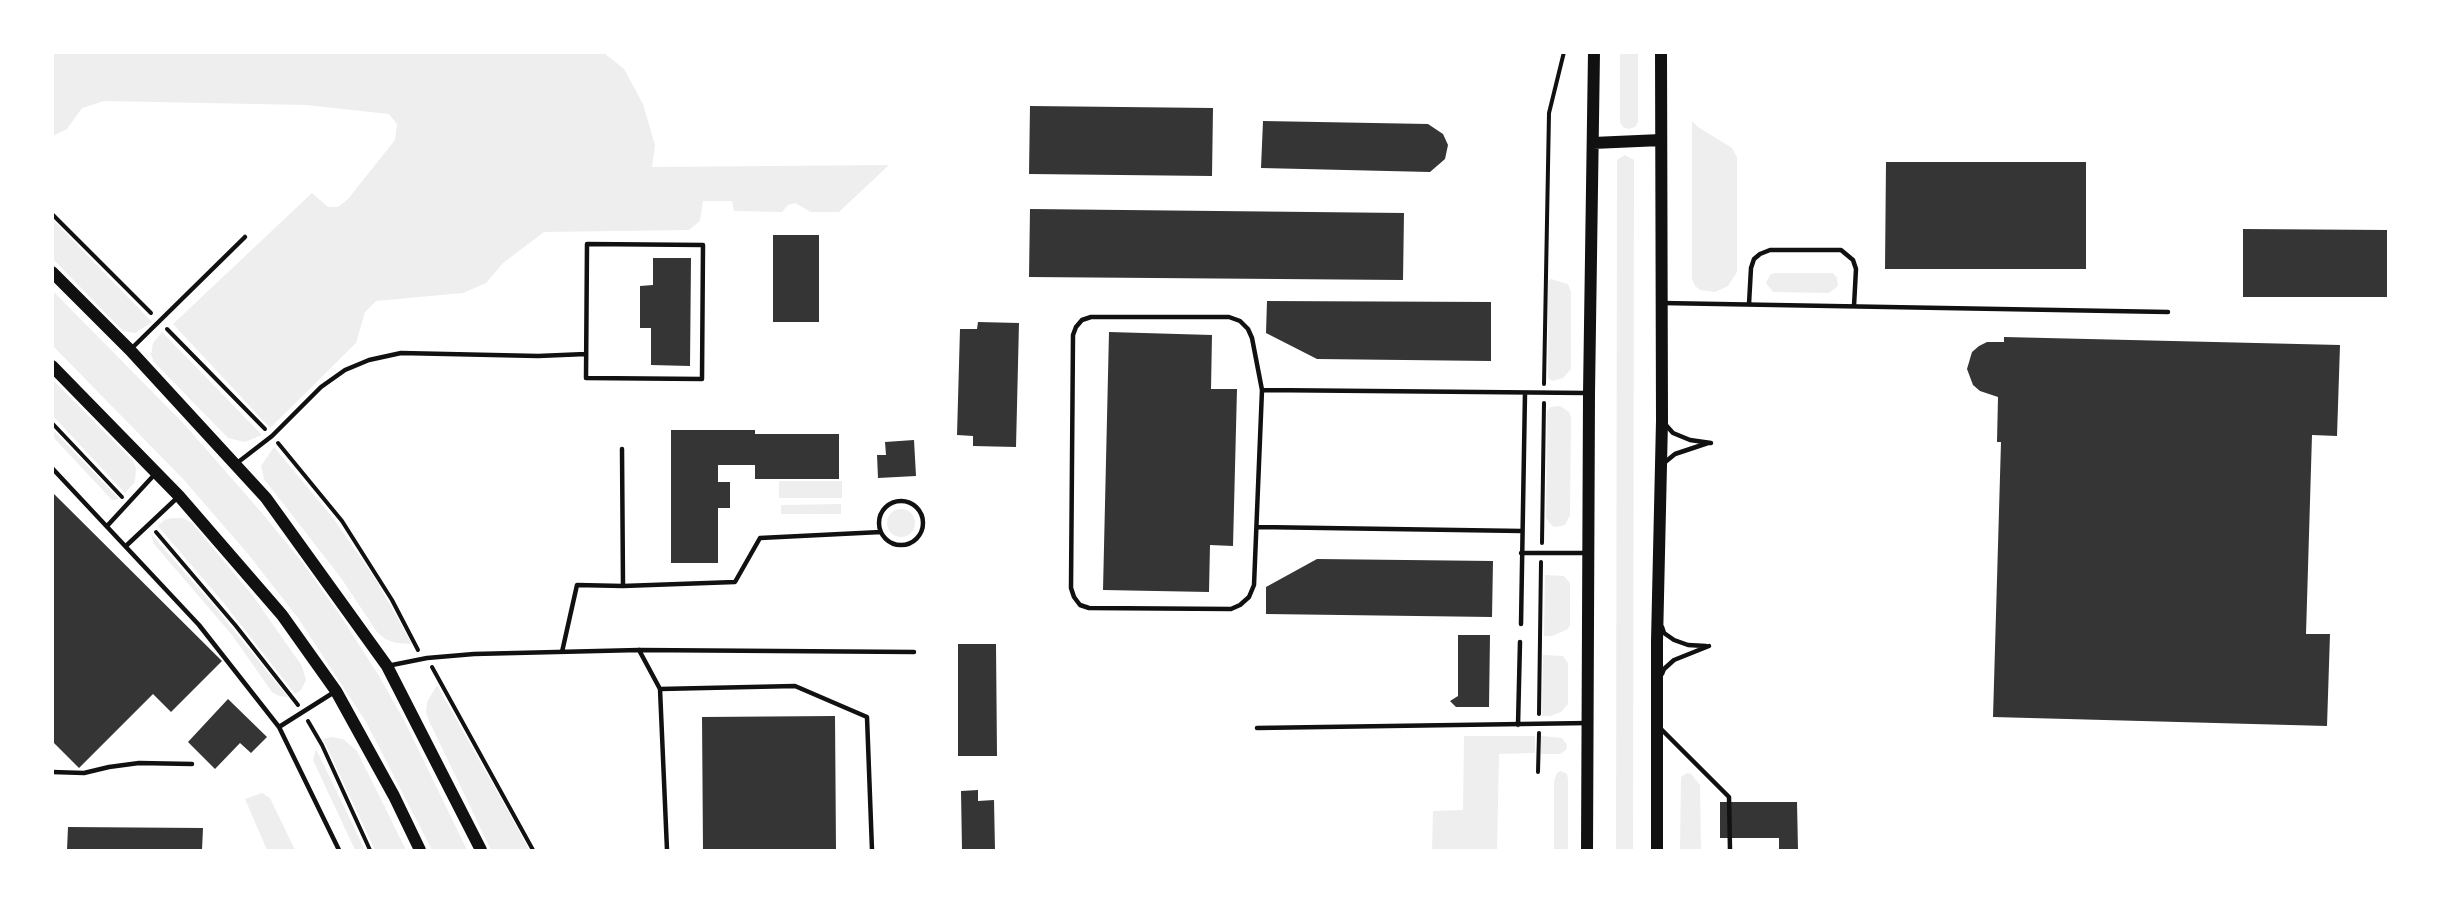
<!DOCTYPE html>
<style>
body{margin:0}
#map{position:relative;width:2441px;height:903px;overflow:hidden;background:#fff;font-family:"DM Sans",sans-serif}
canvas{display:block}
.frame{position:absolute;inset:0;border:54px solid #fff;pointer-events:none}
</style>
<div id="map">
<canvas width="2441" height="903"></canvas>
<div class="frame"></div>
</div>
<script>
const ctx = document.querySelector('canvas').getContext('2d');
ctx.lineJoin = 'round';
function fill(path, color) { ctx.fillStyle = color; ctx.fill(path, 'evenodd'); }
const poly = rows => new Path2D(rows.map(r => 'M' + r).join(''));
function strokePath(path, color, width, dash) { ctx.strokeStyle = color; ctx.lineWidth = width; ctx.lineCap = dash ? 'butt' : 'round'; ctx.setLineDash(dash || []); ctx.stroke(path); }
const green = poly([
 [52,53,604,53,624,69,643,104,655,145,652,167,889,165,839,212,811,212,795,203,788,205,782,212,734,211,732,201,703,201,700,221,689,230,544,232,503,263,486,283,463,293,376,301,365,312,356,343,270,428,173,324,312,193,328,207,338,207,348,199,395,140,397,124,389,114,306,105,104,101,82,108,67,129,53,136],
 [1620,53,1638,53,1638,122,1635,127,1628,129,1623,127,1620,122],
 [1692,121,1698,127,1732,148,1737,157,1737,272,1728,286,1715,292,1700,290,1695,286,1692,279],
 [1625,155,1634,160,1633,850,1616,850,1617,160],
 [53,220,152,322,135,333,123,331,53,259],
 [1774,273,1833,273,1837,278,1838,286,1829,293,1773,292,1766,283,1770,275],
 [1551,279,1568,284,1571,292,1571,369,1563,378,1552,381,1548,378,1548,281],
 [52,290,184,424,262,513,302,562,340,615,379,676,405,722,467,850,432,850,366,722,298,618,248,554,184,480,53,346],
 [162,332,262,435,245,442,228,438,154,362,151,355,153,343],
 [52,379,133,461,136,468,135,482,125,493,53,416],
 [1560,406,1569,412,1571,418,1570,515,1565,525,1556,527,1552,526,1546,518,1547,411,1551,407],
 [53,430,119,499,112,500,53,437],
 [274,447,333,518,376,580,412,644,396,643,385,639,377,632,341,578,264,479,261,466],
 [779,481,842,481,842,498,779,498],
 [841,504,841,514,781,514,781,505],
 '887 523a14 14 0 1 1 28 0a14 14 0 1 1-28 0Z',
 [172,518,182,518,191,522,253,596,302,666,306,680,301,690,295,694,223,602,158,526,164,520],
 [151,534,214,606,288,697,279,696,272,692,232,635,154,544],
 [1545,575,1564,576,1570,583,1570,625,1568,629,1552,636,1544,636],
 [1543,655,1563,656,1568,663,1568,704,1561,712,1550,716,1542,716],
 [437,685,514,822,529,850,491,850,429,721,426,712,427,702],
 [1464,736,1535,736,1535,753,1499,754,1497,850,1432,849,1433,811,1463,810],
 [1541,736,1562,738,1567,745,1566,750,1560,754,1541,754],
 [331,737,343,739,357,751,406,850,375,850,323,739],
 [316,749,365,850,355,850,313,760],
 [1561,771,1567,774,1568,779,1568,850,1554,850,1554,781,1557,773],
 [1687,773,1691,774,1700,785,1701,850,1680,850,1681,777],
 [262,793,270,798,295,850,267,850,245,799]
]);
const building = poly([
 [1030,106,1213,108,1212,176,1029,174],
 [1263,121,1428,124,1443,134,1448,145,1445,159,1430,172,1261,168],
 [1886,162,2086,162,2086,269,1885,269],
 [1030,209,1404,213,1403,280,1029,277],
 [2243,229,2388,230,2388,297,2243,297],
 [773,235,819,235,819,322,773,322],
 [653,258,691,258,690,366,651,365,651,328,640,328,640,286,653,285],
 [1267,301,1491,302,1491,361,1317,359,1266,333],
 [978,322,1019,323,1016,447,973,446,973,436,957,435,960,329,977,329],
 [1109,332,1212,335,1211,389,1237,389,1233,546,1210,545,1209,592,1103,590],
 [2004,337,2340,345,2337,436,2312,435,2306,634,2330,634,2327,726,1993,717,2001,442,1997,442,1998,397,1980,391,1973,385,1967,369,1972,352,1979,346,1987,342,2004,342],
 [671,430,755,430,755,434,839,434,839,479,755,479,755,465,718,465,718,482,730,482,730,508,718,508,718,563,671,563],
 [914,440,916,476,878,478,877,455,886,455,885,442],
 [52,492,222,661,171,712,153,694,79,768,52,741],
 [1317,559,1493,561,1492,617,1266,614,1266,587],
 [1458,635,1490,635,1489,707,1456,707,1450,701,1458,696],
 [958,644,996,644,997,756,958,756],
 [228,699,267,737,251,753,240,743,215,769,188,742],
 [835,716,836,850,703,850,702,717],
 [978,790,978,801,994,800,995,850,962,850,961,791],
 [1720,802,1797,802,1798,850,1779,850,1779,838,1720,838],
 [68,827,203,828,202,850,67,850]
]);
const path = poly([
 [52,214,151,313],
 [167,329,265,429],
 [1544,384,1549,113,1564,52],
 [52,423,122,497],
 [278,443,342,521,392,600,418,650],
 [156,532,236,626,298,705],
 [1542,543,1544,403],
 [432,667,533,850],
 [1539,714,1541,562],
 [308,721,322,745,370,850],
 [1538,772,1539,733]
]);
const service = poly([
 [587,244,703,245,702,379,586,378,587,244],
 [1662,303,2168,312],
 [1749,304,1751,268,1754,259,1760,254,1770,250,1841,250,1853,260,1856,269,1854,306],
 [1091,317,1229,317,1240,321,1248,329,1252,338,1262,390,1254,585,1249,597,1240,605,1231,609,1089,608,1080,605,1074,597,1071,588,1073,335,1076,327,1082,320,1091,317],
 [131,349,245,237],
 [1262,390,1586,393],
 [1665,424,1673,433,1690,440,1711,443],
 [622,449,623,586],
 [237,463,272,436,321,387,345,370,369,360,401,353,538,356,586,354],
 [1664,463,1675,454,1708,443],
 [52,468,199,625,279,727,336,691],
 '879 523a22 22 0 1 1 44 0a22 22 0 1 1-44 0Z',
 [108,525,155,474],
 [1258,527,1522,531],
 [127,545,177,498],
 [1521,553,1588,553],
 [1521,624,1525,393],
 [1662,627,1664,633,1674,640,1688,645,1706,646],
 [639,650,660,689,667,850],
 [562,652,577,585,623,586,735,582,760,538,881,532],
 [387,666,427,658,474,654,639,650,914,652],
 [1662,674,1664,669,1674,660,1709,646],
 [660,689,795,686,867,717,872,850],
 [1518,725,1520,642],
 [279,727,339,850],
 [1257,728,1588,723],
 [1661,729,1729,797,1730,850],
 [52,772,84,773,109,767,139,763,192,764]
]);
const secondary = poly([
 [1593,143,1661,140],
 [52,272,130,350,266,498,387,666,481,850],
 [52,366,179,496,282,615,336,691,394,796,420,850],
 [1587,850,1589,393,1594,52],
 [1657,850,1657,641,1662,421,1661,52]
]);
fill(green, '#eee');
fill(building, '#353535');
strokePath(path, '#111', 4);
strokePath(service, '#111', 4.5);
strokePath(secondary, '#111', 12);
</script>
